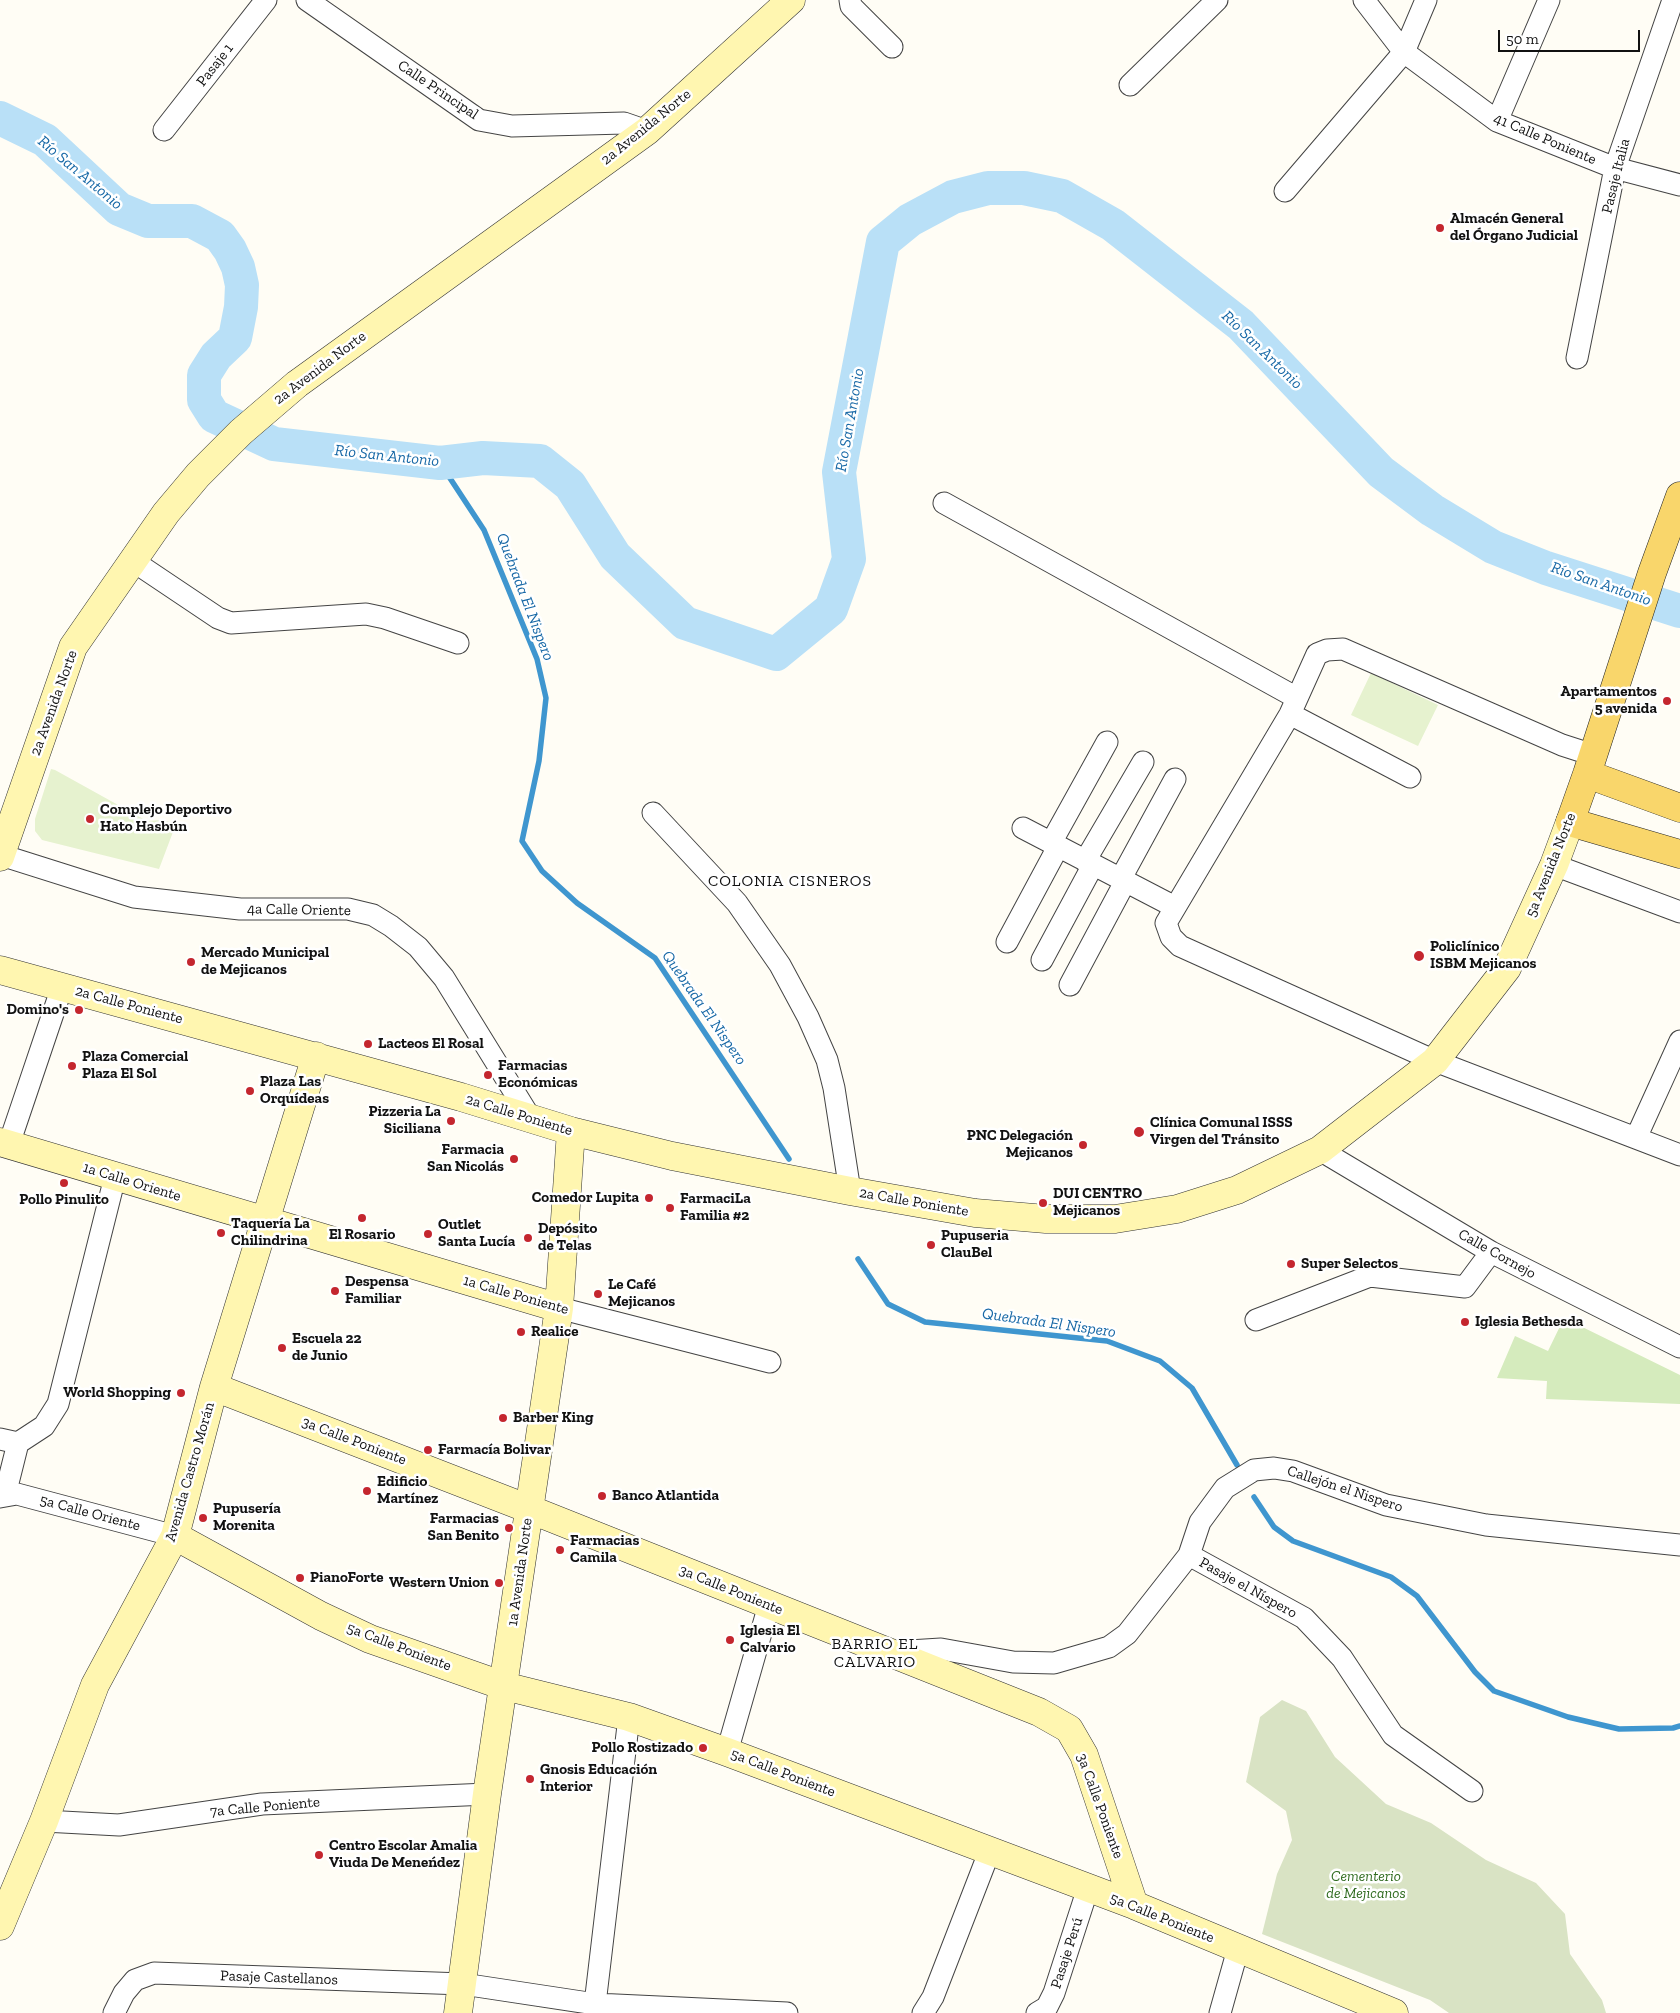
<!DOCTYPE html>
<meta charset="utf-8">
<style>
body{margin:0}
#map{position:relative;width:1680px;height:2013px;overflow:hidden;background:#fffdf5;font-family:"Zilla Slab",serif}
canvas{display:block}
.scale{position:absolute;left:1498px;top:30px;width:142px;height:22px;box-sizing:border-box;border:2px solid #111;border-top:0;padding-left:6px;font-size:15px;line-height:18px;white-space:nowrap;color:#111;-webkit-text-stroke:4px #fff;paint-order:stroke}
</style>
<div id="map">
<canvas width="1680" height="2013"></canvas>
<div class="scale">50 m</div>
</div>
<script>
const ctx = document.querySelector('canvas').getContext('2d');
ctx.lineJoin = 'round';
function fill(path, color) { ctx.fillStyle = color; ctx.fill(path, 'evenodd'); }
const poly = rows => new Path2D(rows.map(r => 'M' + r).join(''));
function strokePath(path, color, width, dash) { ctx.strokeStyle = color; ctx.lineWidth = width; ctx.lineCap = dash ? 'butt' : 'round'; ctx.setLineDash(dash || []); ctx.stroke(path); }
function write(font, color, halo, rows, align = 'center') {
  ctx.font = font + ' "Zilla Slab",serif'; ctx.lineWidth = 5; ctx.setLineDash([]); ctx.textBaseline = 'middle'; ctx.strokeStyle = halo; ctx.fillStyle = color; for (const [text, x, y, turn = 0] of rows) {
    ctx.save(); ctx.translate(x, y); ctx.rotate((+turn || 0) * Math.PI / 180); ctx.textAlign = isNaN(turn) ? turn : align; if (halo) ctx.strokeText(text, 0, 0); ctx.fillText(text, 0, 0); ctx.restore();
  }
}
const green = poly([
 [1564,1318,1680,1375,1680,1404,1546,1399,1547,1381,1497,1378,1515,1336,1548,1351]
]);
const cemetery = poly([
 [1282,1700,1306,1711,1335,1757,1386,1804,1431,1823,1486,1860,1536,1883,1565,1914,1570,1954,1602,2000,1606,2013,1449,2013,1430,2000,1262,1934,1277,1874,1292,1840,1286,1811,1246,1782,1260,1717]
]);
const pitch = poly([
 [1371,673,1438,705,1418,746,1351,715],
 [51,769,55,770,147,821,163,820,176,824,159,869,42,840,35,831,35,819]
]);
const stream = poly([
 [440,463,484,530,537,659,546,698,539,761,522,841,542,871,577,903,655,958,789,1159],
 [858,1259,888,1304,925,1322,1107,1341,1160,1361,1192,1388,1237,1465],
 [1254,1497,1274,1527,1293,1541,1391,1577,1417,1596,1475,1672,1494,1691,1568,1717,1619,1729,1673,1728,1680,1726]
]);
const river = poly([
 [0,118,45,140,119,209,148,221,192,221,220,236,230,250,238,267,242,285,241,307,235,338,216,356,204,375,204,400,214,416,274,444,440,463,483,458,540,461,570,485,615,556,685,623,776,654,831,609,849,559,839,472,883,242,910,220,953,197,988,188,1024,188,1062,196,1113,225,1241,325,1381,472,1432,510,1493,547,1546,568,1680,611]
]);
const street = poly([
 [307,0,479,120,512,126,624,123,647,131],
 [850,0,851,6,892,47],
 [1364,0,1404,52,1497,121,1615,168,1680,185],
 [1130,85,1217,0],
 [1497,121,1549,0],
 [164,130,266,0],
 [1285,191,1404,52,1426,0],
 [1577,358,1615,168,1673,0],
 [944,503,1297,698],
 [133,561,218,618,231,623,366,614,385,618,458,643],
 [1290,714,1410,777],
 [1593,755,1562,745,1343,649,1327,650,1317,654,1290,714,1166,923,1171,937,1180,946,1435,1061,1680,1155],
 [653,813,737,903,780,965,808,1017,827,1060,834,1088,850,1191],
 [1023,828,1173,906],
 [1051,843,1107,742],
 [1,855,134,897,240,909,348,909,373,915,391,926,418,947,444,978,531,1119],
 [1085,861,1143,762],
 [1554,865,1680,912],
 [1120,880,1175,779],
 [1007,942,1058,847],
 [1042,960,1093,865],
 [1070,985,1125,882],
 [1636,1138,1680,1041],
 [9,1144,62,987],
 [1320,1150,1491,1252,1680,1347],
 [559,1308,770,1362],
 [1256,1320,1370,1276,1465,1287,1491,1252],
 [0,1439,18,1443],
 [5,1495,18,1443,44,1426,58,1404,115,1177],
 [0,1497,17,1494,175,1536],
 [1189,1555,1304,1618,1342,1658,1393,1735,1472,1791],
 [893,1652,941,1649,1013,1662,1054,1663,1109,1647,1127,1634,1189,1555,1200,1522,1225,1488,1254,1470,1274,1468,1293,1471,1386,1505,1486,1525,1680,1545],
 [727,1752,769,1605],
 [44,1821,119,1825,262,1804,487,1794],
 [114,2013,124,1993,135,1980,154,1973,463,1984,595,2004,787,2013],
 [597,2013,595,2004,629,1717],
 [923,2013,933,1997,990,1850],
 [1037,2013,1047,2007,1054,1993,1088,1888],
 [1220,2013,1238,1949]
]);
const secondary = poly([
 [0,857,73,647,166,513,198,475,241,432,297,384,647,131,791,0],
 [0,970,461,1097,571,1131,672,1156,850,1191,975,1213,1046,1219,1115,1219,1177,1209,1237,1190,1320,1150,1435,1061,1507,968,1554,865,1570,822],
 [0,1142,559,1308],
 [214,1387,529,1509,1039,1712,1069,1729,1084,1755,1134,1905],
 [175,1536,321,1616,370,1639,504,1686,629,1717,727,1752,1134,1905,1394,2013],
 [0,1926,44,1821,95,1685,175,1536,214,1387,316,1056],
 [458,2013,487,1794,559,1308,571,1131]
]);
const primary = poly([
 [1680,496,1652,573,1587,774,1570,822,1680,854],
 [1587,774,1680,808]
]);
const markers = [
 [1440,228,5,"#c4262e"],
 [1667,701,5,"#c4262e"],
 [90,819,5,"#c4262e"],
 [1419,956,6,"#c4262e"],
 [191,962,5,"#c4262e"],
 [79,1010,5,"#c4262e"],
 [368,1044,5,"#c4262e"],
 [72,1066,5,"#c4262e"],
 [488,1075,5,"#c4262e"],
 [250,1091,5,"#c4262e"],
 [451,1121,5,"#c4262e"],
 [1139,1132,6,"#c4262e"],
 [1083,1145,5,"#c4262e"],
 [514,1159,5,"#c4262e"],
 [64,1183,5,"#c4262e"],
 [649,1198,5,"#c4262e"],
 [1043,1203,5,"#c4262e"],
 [670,1208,5,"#c4262e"],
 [362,1218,5,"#c4262e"],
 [221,1233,5,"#c4262e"],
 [428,1234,5,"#c4262e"],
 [528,1238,5,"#c4262e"],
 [931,1245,5,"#c4262e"],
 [1291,1264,5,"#c4262e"],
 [335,1291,5,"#c4262e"],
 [598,1294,5,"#c4262e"],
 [1465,1322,5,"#c4262e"],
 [521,1332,5,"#c4262e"],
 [282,1348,5,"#c4262e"],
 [181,1393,5,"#c4262e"],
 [503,1418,5,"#c4262e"],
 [428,1450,5,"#c4262e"],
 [367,1491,5,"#c4262e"],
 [602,1496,5,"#c4262e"],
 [203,1518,5,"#c4262e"],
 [509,1528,5,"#c4262e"],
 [560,1550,5,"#c4262e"],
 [300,1578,5,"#c4262e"],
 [499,1583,5,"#c4262e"],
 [730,1640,5,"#c4262e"],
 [703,1748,5,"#c4262e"],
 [530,1779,5,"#c4262e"],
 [319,1855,5,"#c4262e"]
];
const streetNames = [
 ["Pasaje 1",215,65,-52],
 ["Calle Principal",438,90,34],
 ["2a Avenida Norte",646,127,-39],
 ["41 Calle Poniente",1545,139,23],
 ["Pasaje Italia",1616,176,-76],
 ["2a Avenida Norte",320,368,-37],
 ["2a Avenida Norte",54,703,-70],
 ["5a Avenida Norte",1551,865,-68],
 ["4a Calle Oriente",299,910,1],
 ["2a Calle Poniente",129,1005,15],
 ["2a Calle Poniente",519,1115,17],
 ["1a Calle Oriente",132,1182,17],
 ["2a Calle Poniente",914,1202,10],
 ["Calle Cornejo",1497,1254,29],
 ["1a Calle Poniente",516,1295,16],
 ["3a Calle Poniente",354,1441,21],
 ["Avenida Castro Morán",190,1472,-74],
 ["Callejón el Nispero",1345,1489,18],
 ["5a Calle Oriente",90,1513,15],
 ["1a Avenida Norte",520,1572,-82],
 ["Pasaje el Níspero",1248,1588,29],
 ["3a Calle Poniente",731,1590,22],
 ["5a Calle Poniente",399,1647,21],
 ["5a Calle Poniente",783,1773,21],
 ["3a Calle Poniente",1100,1806,70],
 ["7a Calle Poniente",265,1807,-5],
 ["5a Calle Poniente",1162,1918,22],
 ["Pasaje Perú",1067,1953,-72],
 ["Pasaje Castellanos",279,1978,2]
];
const poiNames = [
 ["Almacén General",1450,219],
 ["del Órgano Judicial",1450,236],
 ["Apartamentos",1657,692,"right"],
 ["5 avenida",1657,709,"right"],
 ["Complejo Deportivo",100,810],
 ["Hato Hasbún",100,827],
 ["Policlínico",1430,947],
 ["ISBM Mejicanos",1430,964],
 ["Mercado Municipal",201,953],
 ["de Mejicanos",201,970],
 ["Domino's",69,1010,"right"],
 ["Lacteos El Rosal",378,1044],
 ["Plaza Comercial",82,1057],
 ["Plaza El Sol",82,1074],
 ["Farmacias",498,1066],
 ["Económicas",498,1083],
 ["Plaza Las",260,1082],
 ["Orquídeas",260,1099],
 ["Pizzeria La",441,1112,"right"],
 ["Siciliana",441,1129,"right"],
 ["Clínica Comunal ISSS",1150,1123],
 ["Virgen del Tránsito",1150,1140],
 ["PNC Delegación",1073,1136,"right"],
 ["Mejicanos",1073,1153,"right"],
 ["Farmacia",504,1150,"right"],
 ["San Nicolás",504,1167,"right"],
 ["DUI CENTRO",1053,1194],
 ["Mejicanos",1053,1211],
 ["Comedor Lupita",639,1198,"right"],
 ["FarmaciLa",680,1199],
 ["Familia #2",680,1216],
 ["Pollo Pinulito",64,1200,"center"],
 ["Taquería La",231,1224],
 ["Chilindrina",231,1241],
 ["Outlet",438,1225],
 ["Santa Lucía",438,1242],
 ["Depósito",538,1229],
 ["de Telas",538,1246],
 ["El Rosario",362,1235,"center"],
 ["Pupuseria",941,1236],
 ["ClauBel",941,1253],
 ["Super Selectos",1301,1264],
 ["Despensa",345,1282],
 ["Familiar",345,1299],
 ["Le Café",608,1285],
 ["Mejicanos",608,1302],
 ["Iglesia Bethesda",1475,1322],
 ["Realice",531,1332],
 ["Escuela 22",292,1339],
 ["de Junio",292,1356],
 ["World Shopping",171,1393,"right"],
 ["Barber King",513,1418],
 ["Farmacía Bolivar",438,1450],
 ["Edificio",377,1482],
 ["Martínez",377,1499],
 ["Banco Atlantida",612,1496],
 ["Pupusería",213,1509],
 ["Morenita",213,1526],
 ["Farmacias",499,1519,"right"],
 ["San Benito",499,1536,"right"],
 ["Farmacias",570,1541],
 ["Camila",570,1558],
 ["PianoForte",310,1578],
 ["Western Union",489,1583,"right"],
 ["Iglesia El",740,1631],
 ["Calvario",740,1648],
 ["Pollo Rostizado",693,1748,"right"],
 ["Gnosis Educación",540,1770],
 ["Interior",540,1787],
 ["Centro Escolar Amalia",329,1846],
 ["Viuda De Meneńdez",329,1863]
];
const parkNames = [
 ["Cementerio",1366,1877],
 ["de Mejicanos",1366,1894]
];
const waterNames = [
 ["Río San Antonio",80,173,40],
 ["Río San Antonio",1262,350,44],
 ["Río San Antonio",850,420,-80],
 ["Río San Antonio",387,456,6],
 ["Río San Antonio",1601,584,19],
 ["Quebrada El Nispero",525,597,69],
 ["Quebrada El Nispero",704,1008,55],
 ["Quebrada El Nispero",1049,1323,8]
];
const neighbourhoodNames = [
 ["COLONIA CISNEROS",790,881],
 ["BARRIO EL",875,1644],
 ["CALVARIO",875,1662]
];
fill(green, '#d5ebbd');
fill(cemetery, '#d9e3c4');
fill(pitch, '#e6f2cf');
strokePath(stream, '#3f96cf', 5.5);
strokePath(river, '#b9e0f7', 34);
strokePath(street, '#444', 23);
strokePath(secondary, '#333', 29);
strokePath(primary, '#222', 29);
strokePath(street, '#fff', 21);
strokePath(secondary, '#fff6b0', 28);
strokePath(primary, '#f9d66b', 28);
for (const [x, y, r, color] of markers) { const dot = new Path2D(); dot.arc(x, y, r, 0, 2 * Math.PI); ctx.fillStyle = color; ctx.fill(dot); strokePath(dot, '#fff', 2); }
write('15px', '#111', '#fff', streetNames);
write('bold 15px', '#111', '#fff', poiNames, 'left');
write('italic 15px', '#2f6b1f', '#fff', parkNames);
write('italic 16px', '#1768a6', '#fff', waterNames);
ctx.letterSpacing = '1px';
write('16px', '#111', '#fff', neighbourhoodNames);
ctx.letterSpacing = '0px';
</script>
